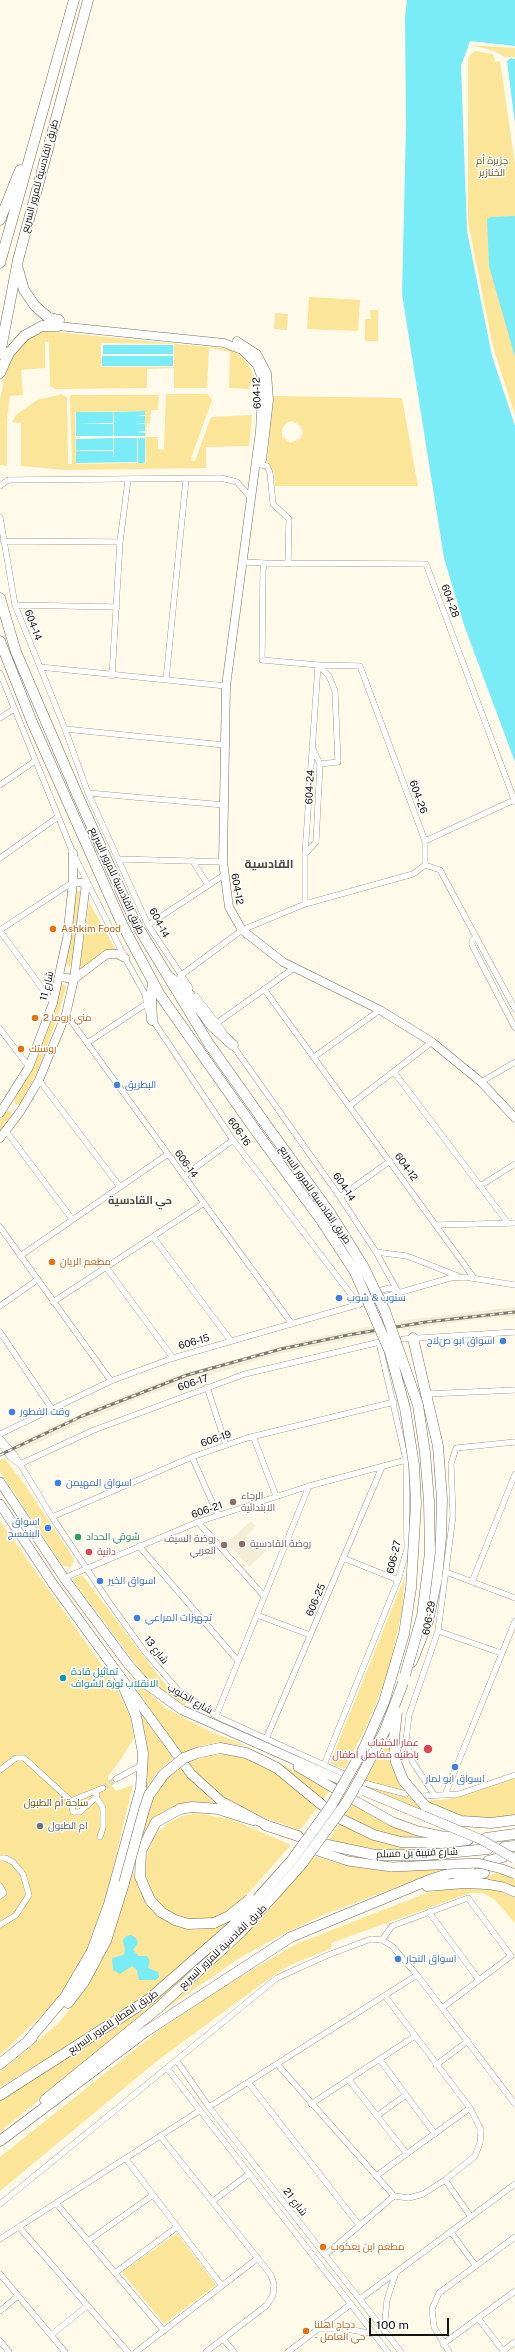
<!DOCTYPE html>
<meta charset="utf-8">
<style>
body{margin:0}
#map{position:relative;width:515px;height:2352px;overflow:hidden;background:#fffae9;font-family:"Public Sans",sans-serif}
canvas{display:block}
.scale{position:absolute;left:369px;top:2318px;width:80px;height:18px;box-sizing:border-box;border:2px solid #16140e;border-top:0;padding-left:5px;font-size:12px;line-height:14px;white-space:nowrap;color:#16140e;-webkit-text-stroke:3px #fff;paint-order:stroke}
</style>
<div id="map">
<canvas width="515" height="2352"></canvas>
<div class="scale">100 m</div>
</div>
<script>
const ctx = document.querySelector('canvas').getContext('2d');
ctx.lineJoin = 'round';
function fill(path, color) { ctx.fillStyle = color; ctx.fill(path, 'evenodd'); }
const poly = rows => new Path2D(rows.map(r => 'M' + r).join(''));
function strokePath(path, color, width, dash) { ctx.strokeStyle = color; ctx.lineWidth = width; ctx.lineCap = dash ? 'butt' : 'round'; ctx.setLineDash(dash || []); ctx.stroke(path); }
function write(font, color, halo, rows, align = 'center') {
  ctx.font = font + ' "Public Sans",Cairo,sans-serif'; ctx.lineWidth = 3; ctx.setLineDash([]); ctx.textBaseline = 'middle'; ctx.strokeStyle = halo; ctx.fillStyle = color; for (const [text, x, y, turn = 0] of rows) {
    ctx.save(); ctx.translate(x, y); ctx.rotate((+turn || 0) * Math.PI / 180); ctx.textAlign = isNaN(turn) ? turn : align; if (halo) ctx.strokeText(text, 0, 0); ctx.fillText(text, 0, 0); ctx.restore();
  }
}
const built = poly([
 [515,1307,515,1316,480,1319,402,1330,398,1321],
 [372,1326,375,1334,278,1354,152,1393,84,1421,18,1452,14,1444,100,1405,175,1376,305,1340],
 [251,1521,256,1526,246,1536,259,1549,263,1546,267,1550,249,1567,227,1543]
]);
const green = poly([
 [471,45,515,48,515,57,505,57,494,51],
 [475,51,493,54,495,62,500,61,515,164,515,415,493,347,468,222,468,58],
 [309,297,360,300,358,331,307,329],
 [370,310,378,310,378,341,365,341,365,319,371,319],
 [275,313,288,314,287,330,274,329],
 [45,331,229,349,240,355,249,366,254,376,249,389,229,388,230,352,209,348,207,388,174,388,174,368,147,369,147,388,55,389,50,386,49,342,45,342,45,368,21,370,23,395,10,396,7,419,7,466,0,465,0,399,7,367,13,352,26,339],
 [101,343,174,344,174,367,101,367],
 [62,394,67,398,68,464,72,464,70,395,159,395,158,410,151,410,150,423,147,423,146,437,158,437,158,449,164,450,166,394,208,394,212,400,190,461,195,461,211,417,252,415,249,446,206,447,206,468,66,470,21,466,21,423,12,422,16,415,37,400],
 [145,411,146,463,76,464,75,412],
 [273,396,402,398,418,486,275,486,274,472,267,464],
 [292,421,301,426,303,433,300,439,290,443,282,436,282,429,286,423],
 [75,891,80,891,76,939,70,967,67,966,66,960],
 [89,902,116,950,101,953,79,972],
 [64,984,66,987,58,1016,38,1070,20,1104,16,1105,14,1100,26,1078,61,985],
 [7,1111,11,1111,12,1115,0,1130,0,1120],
 [4,1458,25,1485,74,1559,71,1567,63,1566,0,1471,0,1460],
 [0,1521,115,1684,131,1720,134,1738,119,1762,108,1776,108,1780,116,1791,133,1785,104,1905,92,1939,81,1965,51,2007,0,2055],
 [78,1576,83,1576,147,1661,167,1686,186,1702,185,1705,164,1694,145,1676,73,1580],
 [405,1576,402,1611,388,1674,366,1727,344,1769,330,1763],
 [128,1675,167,1709,213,1733,247,1746,221,1743,205,1745,180,1754],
 [141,1714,173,1758,157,1772,142,1795,147,1748],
 [388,1733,391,1765,402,1790,422,1810,363,1785],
 [236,1754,253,1760,274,1772,318,1807,300,1830,262,1817,224,1797,204,1782,187,1763,210,1755],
 [267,1757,301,1774,329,1791,322,1801],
 [181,1766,214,1803,182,1804,166,1811,152,1822,143,1836,138,1847,153,1796,165,1778],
 [515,1778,515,1818,485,1819,461,1817,437,1809,426,1800,441,1800,463,1796],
 [353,1803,442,1840,387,1836,344,1817],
 [197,1813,233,1820,291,1845,243,1899,227,1913,209,1920,195,1921,174,1915,162,1908,156,1900,146,1875,145,1861,154,1836,168,1823,182,1816],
 [340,1824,375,1839,409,1849,375,1849,328,1840],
 [314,1856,343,1865,391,1872,447,1868,323,1915,287,1932,241,1957,135,2030,211,1965,270,1909],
 [132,1869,139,1890,145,1900,163,1919,194,1930,212,1928,230,1921,170,1978,122,2014,0,2087,0,2072,58,2024,77,2000],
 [498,1873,515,1879,515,1888,486,1880,487,1876],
 [457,1886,480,1887,511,1894,515,1897,515,1923,495,1900,483,1893,470,1893,331,1943,332,1948,288,1966,260,1985,158,2060,0,2191,0,2157,162,2028,225,1986,296,1944,424,1894],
 [204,1957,162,1999,0,2132,0,2100,120,2025,145,2007],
 [177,2233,216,2285,164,2324,122,2272]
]);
const water = poly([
 [407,0,515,0,515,46,470,41,461,66,467,231,492,356,515,426,515,762,464,625,444,558,402,294,406,127,405,17],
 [511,58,515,59,515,124,507,61],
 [515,216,515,357,489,266,487,219,491,217],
 [103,345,173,345,173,354,103,354],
 [102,356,173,356,173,366,102,366],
 [145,411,145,415,137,416,145,416,145,423,137,424,145,424,145,431,137,432,145,433,145,436,114,436,114,412],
 [76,412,113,412,113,423,76,424],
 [76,424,113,424,113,436,76,436],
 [113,438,113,450,76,450,76,439],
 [114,438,137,438,137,462,76,463,76,451,113,451,114,458],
 [138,438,145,438,145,463,138,463],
 [131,1935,136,1938,138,1943,133,1950,139,1956,147,1956,150,1961,148,1968,158,1972,159,1977,156,1980,139,1980,137,1970,132,1966,120,1974,113,1970,112,1958,124,1955,125,1949,123,1940,126,1936]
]);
const streetTunnel = poly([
 [103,1788,116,1779]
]);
const street = poly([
 [261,465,267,466,270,473,273,504,289,519,288,564],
 [0,486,8,480,221,478,237,482,251,498],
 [0,517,15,605,65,729,88,793,148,925,190,988],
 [3,541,120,542],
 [243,562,265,563],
 [15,605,117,607],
 [40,667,226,686],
 [0,673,73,853,125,958,145,994,148,1011],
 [112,676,120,542,128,480],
 [166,680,186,479],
 [0,718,14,709],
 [65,729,224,745],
 [312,747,320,764],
 [0,785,35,761],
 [88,793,224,805],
 [515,802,426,564,265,563,263,569,262,660,318,665,360,666,425,841,425,865,440,870,515,1009],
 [425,841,514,800],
 [305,854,318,665],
 [0,858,58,817],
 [119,859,223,862],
 [192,860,208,885],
 [305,904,305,854,316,842,320,764,338,762,335,691,329,676,318,665],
 [148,925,224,875],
 [0,930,73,882],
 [0,931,53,1003],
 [476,936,472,941,472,945,515,1028],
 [180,976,242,930,305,904,413,874,425,865],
 [264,989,474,1278],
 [196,996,223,1031],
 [66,1014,292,1324],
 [152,1019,233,1140,359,1305],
 [217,1023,294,968],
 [0,1029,29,1067],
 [87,1043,146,1004],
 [231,1043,340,1197,376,1252,397,1290],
 [314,1057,380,1010],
 [394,1072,508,1223],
 [39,1080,120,1187],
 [481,1082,515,1062],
 [349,1106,432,1042],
 [6,1131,72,1219],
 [184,1176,233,1140],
 [480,1186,515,1164],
 [340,1197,390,1161],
 [436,1225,515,1223],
 [0,1227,111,1381],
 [153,1237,231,1341],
 [376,1252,407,1256,458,1276],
 [20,1256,168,1154],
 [106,1267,173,1358],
 [382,1290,389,1288,398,1291],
 [53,1302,204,1203],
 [0,1306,37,1280],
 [0,1332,52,1409],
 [403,1339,515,1332],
 [207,1387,226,1445],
 [427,1394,515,1390],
 [0,1434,111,1381,173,1358,450,1278,465,1277,515,1285],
 [253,1436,276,1496],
 [0,1438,14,1454,52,1517,109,1602,145,1652,178,1690,216,1716,344,1774],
 [0,1443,10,1457,19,1464],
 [192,1457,218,1515],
 [20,1464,94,1430,245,1374,380,1342],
 [52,1517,192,1457,247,1438,394,1402],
 [198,1522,264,1596],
 [139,1546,238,1661],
 [343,1558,398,1580],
 [446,1572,515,1598],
 [64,1578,198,1522,309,1486,406,1460],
 [472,1582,515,1474],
 [257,1615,310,1635],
 [438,1631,501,1653],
 [216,1716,309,1486],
 [266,1739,382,1467],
 [324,1765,398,1580,407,1549,406,1460,379,1342],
 [0,1770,16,1758,24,1758,71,1801,103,1788],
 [116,1779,142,1765],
 [364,1783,406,1794],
 [445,1795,515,1621],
 [422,1796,459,1794,515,1775],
 [435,1796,412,1761,406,1741,409,1715,438,1631,453,1516,451,1464,456,1448,515,1442],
 [96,1797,103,1808,103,1828,100,1837],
 [71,1801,73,1812,80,1812,96,1797,97,1791],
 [0,1858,5,1858,13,1862,23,1874,29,1895,16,1915,0,1925],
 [0,1886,4,1893,0,1896],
 [429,1912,479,1980],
 [382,1940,392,1926,468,1898,511,1956,442,2008],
 [380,2060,435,2134],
 [177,2061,209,2107,401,2352],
 [277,2064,394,2196,409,2198,423,2194,445,2180,475,2156,480,2143,481,2130,470,2108,385,1996],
 [436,2065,468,2041],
 [167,2068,388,2352],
 [349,2080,407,2154],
 [248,2082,359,2225],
 [311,2104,415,2036],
 [209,2107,417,1975],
 [378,2115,406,2095],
 [161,2137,271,2275,274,2284,273,2295,267,2305,206,2352],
 [126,2159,222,2286],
 [376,2176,470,2108],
 [445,2180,471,2217],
 [213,2201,249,2174],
 [56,2203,164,2331],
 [0,2204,277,1978,328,1955,371,1939,382,1940,392,1946,417,1975,515,2104],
 [19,2227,128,2352],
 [451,2232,475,2265],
 [0,2239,199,2111],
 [88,2241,153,2195],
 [325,2255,394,2196],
 [115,2273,177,2227],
 [0,2274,65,2352],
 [360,2299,515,2184],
 [0,2311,18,2296],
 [478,2318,504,2352],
 [319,2329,347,2329,374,2334],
 [384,2331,387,2300,396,2272],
 [51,2335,87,2306],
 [224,2340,234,2352],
 [0,2341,9,2352],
 [443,2344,515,2291],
 [503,2351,515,2342],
 [136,2352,258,2258],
 [288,2352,351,2304],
 [449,2352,434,2327,432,2309,439,2293,515,2237]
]);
const secondary = poly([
 [58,326,224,343,242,350,257,365,263,382,260,431,226,686,223,862,229,907,242,930,283,962,380,1010,432,1042,481,1082,515,1118],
 [237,341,257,354,267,373,269,400,262,460],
 [60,977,74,979,107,954,117,954,125,958],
 [0,1113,29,1067,53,1003,67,938,73,882,73,853],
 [0,1138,20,1112,39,1080,66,1014,74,979,86,883,73,882]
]);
const primary = poly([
 [0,1482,64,1578,128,1664,146,1684,182,1710,340,1780],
 [0,1504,53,1584,178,1756],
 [183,1763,191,1774,221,1801,270,1827],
 [298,1767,335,1789],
 [354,1800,393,1822,418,1831,442,1836,460,1836],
 [318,1851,348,1861,392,1867],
 [486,1884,503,1887,515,1892]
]);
const highway = poly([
 [0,220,20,170],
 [0,263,74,0],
 [18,269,24,290,35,306,49,318,59,320],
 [0,354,18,260,88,0],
 [0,373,9,353,24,336,42,326,58,326],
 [0,598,16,652,77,794,135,922,209,1044,267,1126],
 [0,641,32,722,122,924,160,995,258,1134],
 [168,976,185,989,212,1026,233,1045],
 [152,1020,151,997,153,983],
 [412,1662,428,1621,437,1578,441,1537,442,1499,438,1446,413,1338],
 [261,1760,277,1768,322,1805],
 [425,1806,461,1821,491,1823,515,1820],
 [341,1819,374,1835,401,1842,442,1843,468,1840],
 [265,1825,298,1836],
 [486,1838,515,1834],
 [323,1844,375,1855,426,1855,488,1849],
 [504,1847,515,1846],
 [488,1861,503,1857],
 [452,1873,466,1876,484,1873],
 [427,1886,465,1883,486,1884],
 [214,1923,188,1924,175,1920,161,1912,150,1900,140,1877,141,1851,156,1822,180,1809,192,1807,218,1809,253,1820],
 [68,2003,84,1982,106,1941,124,1883],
 [27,2042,65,1997,92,1951,109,1904,141,1788,143,1753,136,1716,119,1676],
 [0,2064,32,2038],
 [0,2095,148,2000],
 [45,2100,158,2008],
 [0,2141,145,2032,291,1937,429,1880,470,1867]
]);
const rail = poly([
 [0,1455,82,1416,187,1375,281,1349,348,1335,426,1322,515,1312]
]);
const primaryBridge = poly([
 [364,1791,482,1840,515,1859],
 [392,1867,478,1863,502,1869,515,1874]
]);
const highwayBridge = poly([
 [267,1126,330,1213,363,1266,385,1311,418,1405,425,1453,429,1501,430,1553,422,1616,405,1675],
 [397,1712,394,1738,396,1762,403,1780,425,1806],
 [124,1883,144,1810,149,1795,164,1774,184,1758,197,1753,220,1748,246,1753,261,1760],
 [214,1923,229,1916,250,1899],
 [148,2000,234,1925,292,1860,331,1806,365,1746,384,1702,404,1634,411,1588,416,1503,414,1465,405,1408,390,1352,355,1272,321,1220,258,1134],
 [158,2008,241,1932,301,1865,346,1803,361,1777,385,1730,403,1683]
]);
const markers = [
 [53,929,4,"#e8710a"],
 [35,1018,4,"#e8710a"],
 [21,1049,4,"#e8710a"],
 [117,1085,4,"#3f7fe0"],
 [52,1262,4,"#e8710a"],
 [339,1298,4,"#3f7fe0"],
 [503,1341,4,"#3f7fe0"],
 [12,1412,4,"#3f7fe0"],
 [58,1483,4,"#3f7fe0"],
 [233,1502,4,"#8d6e63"],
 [48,1528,4,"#3f7fe0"],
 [78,1537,4,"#2e9e5b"],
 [242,1544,4,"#8d6e63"],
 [224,1545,4,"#8d6e63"],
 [89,1552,4,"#e0444e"],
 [100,1581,4,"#3f7fe0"],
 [137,1618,4,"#3f7fe0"],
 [63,1678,4,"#0f9aa8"],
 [428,1749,5,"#e0444e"],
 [455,1767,4,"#3f7fe0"],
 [40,1826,4,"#6b7280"],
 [398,1959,4,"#3f7fe0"],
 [323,2247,4,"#e8710a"],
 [306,2331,4,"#e8710a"]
];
const parkNames = [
 ["جزيرة أم",492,161],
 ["الخنازير",492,173],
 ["ساحة أم الطبول",56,1803]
];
const streetNames = [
 ["طريق القادسية للمرور السريع",40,176,-75],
 ["604-12",257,393,-92],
 ["604-28",450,601,70],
 ["604-14",33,625,69],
 ["604-24",310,787,-87],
 ["604-26",418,797,70],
 ["طريق القادسية للمرور السريع",117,881,65],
 ["604-12",237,889,80],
 ["604-14",159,923,62],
 ["شارع 11",47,986,-76],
 ["606-16",239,1132,55],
 ["606-14",186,1164,54],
 ["604-12",406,1167,54],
 ["604-14",344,1187,56],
 ["طريق القادسية للمرور السريع",315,1195,55],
 ["606-15",194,1342,-16],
 ["606-17",193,1383,-19],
 ["606-19",216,1439,-19],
 ["606-21",207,1510,-19],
 ["606-27",394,1557,-77],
 ["606-25",316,1600,-67],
 ["606-29",429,1618,-80],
 ["شارع 13",156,1650,52],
 ["شارع الجنوب",190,1699,30],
 ["شارع قتيبة بن مسلم",417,1853,-2],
 ["طريق القادسية للمرور السريع",223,1947,-44],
 ["طريق المطار للمرور السريع",113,2022,-34],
 ["شارع 21",295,2202,52]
];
const foodNames = [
 ["Ashkim Food",61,929],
 ["مني اروما 2",43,1018],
 ["روستك",29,1049],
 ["مطعم الريان",60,1262],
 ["مطعم ابن يعكوب",331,2247],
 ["دجاج اهلنا",314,2325],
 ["- حي العامل",314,2337]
];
const shopNames = [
 ["البطريق",125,1085],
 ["ستوب & شوب",347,1298],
 ["اسواق ابو صﻻح",495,1341,"right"],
 ["وقت الفطور",20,1412],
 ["اسواق المهيمن",66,1483],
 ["اسواق",40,1522,"right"],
 ["البنفسج",40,1534,"right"],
 ["اسواق الخير",108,1581],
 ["تجهيزات المراعي",145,1618],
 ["اسواق ابو لمار",455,1779,"center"],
 ["اسواق النجار",406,1959]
];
const educationNames = [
 ["الرجاء",241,1496],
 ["الابتدائية",241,1508],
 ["روضة السيف",216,1539,"right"],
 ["العربي",216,1551,"right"],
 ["روضة القادسية",250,1544]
];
const leisureNames = [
 ["شوقي الحداد",86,1537]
];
const healthNames = [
 ["دانية",97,1552],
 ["عمار الخشاب",419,1743,"right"],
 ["باطنيه مفاصل اطفال",419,1755,"right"]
];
const cultureNames = [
 ["تماثيل قادة",71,1672],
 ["الانقلاب ثورة الشواف",71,1684]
];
const worshipNames = [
 ["ام الطبول",48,1826]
];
const neighbourhoodNames = [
 ["حي القادسية",140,1201]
];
const quarterNames = [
 ["القادسية",269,864]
];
fill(built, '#f5eed6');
fill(green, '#fbe598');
fill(water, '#79ecf8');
strokePath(streetTunnel, '#dcd8c8', 5.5, [5.5, 3]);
strokePath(street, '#736f60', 6);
strokePath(secondary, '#736f60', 9);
strokePath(primary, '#736f60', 10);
strokePath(highway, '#736f60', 11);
strokePath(street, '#fff', 5.5);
strokePath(secondary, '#fff', 8);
strokePath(primary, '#fff', 9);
strokePath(highway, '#fff', 10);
strokePath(rail, '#7f7b70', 3);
strokePath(rail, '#fff', 1.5, [4.5]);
strokePath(primaryBridge, '#736f60', 10, []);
strokePath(highwayBridge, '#736f60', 11, []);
strokePath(primaryBridge, '#fff', 9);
strokePath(highwayBridge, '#fff', 10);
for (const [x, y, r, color] of markers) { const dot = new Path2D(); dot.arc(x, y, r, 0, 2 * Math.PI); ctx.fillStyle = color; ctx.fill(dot); strokePath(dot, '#fff', 1.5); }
write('10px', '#655517', '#fff', parkNames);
write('10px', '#16140e', '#fff', streetNames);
write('10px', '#c56008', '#fff', foodNames, 'left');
write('10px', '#366cbe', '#fff', shopNames, 'left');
write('10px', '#785e54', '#fff', educationNames, 'left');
write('10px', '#27864d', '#fff', leisureNames, 'left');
write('10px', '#be3a42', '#fff', healthNames, 'left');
write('10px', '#0d838f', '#fff', cultureNames, 'left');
write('10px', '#5b616d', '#fff', worshipNames, 'left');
write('bold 11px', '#4e4a3c', '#fff', neighbourhoodNames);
write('bold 12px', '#4e4a3c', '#fff', quarterNames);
</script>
